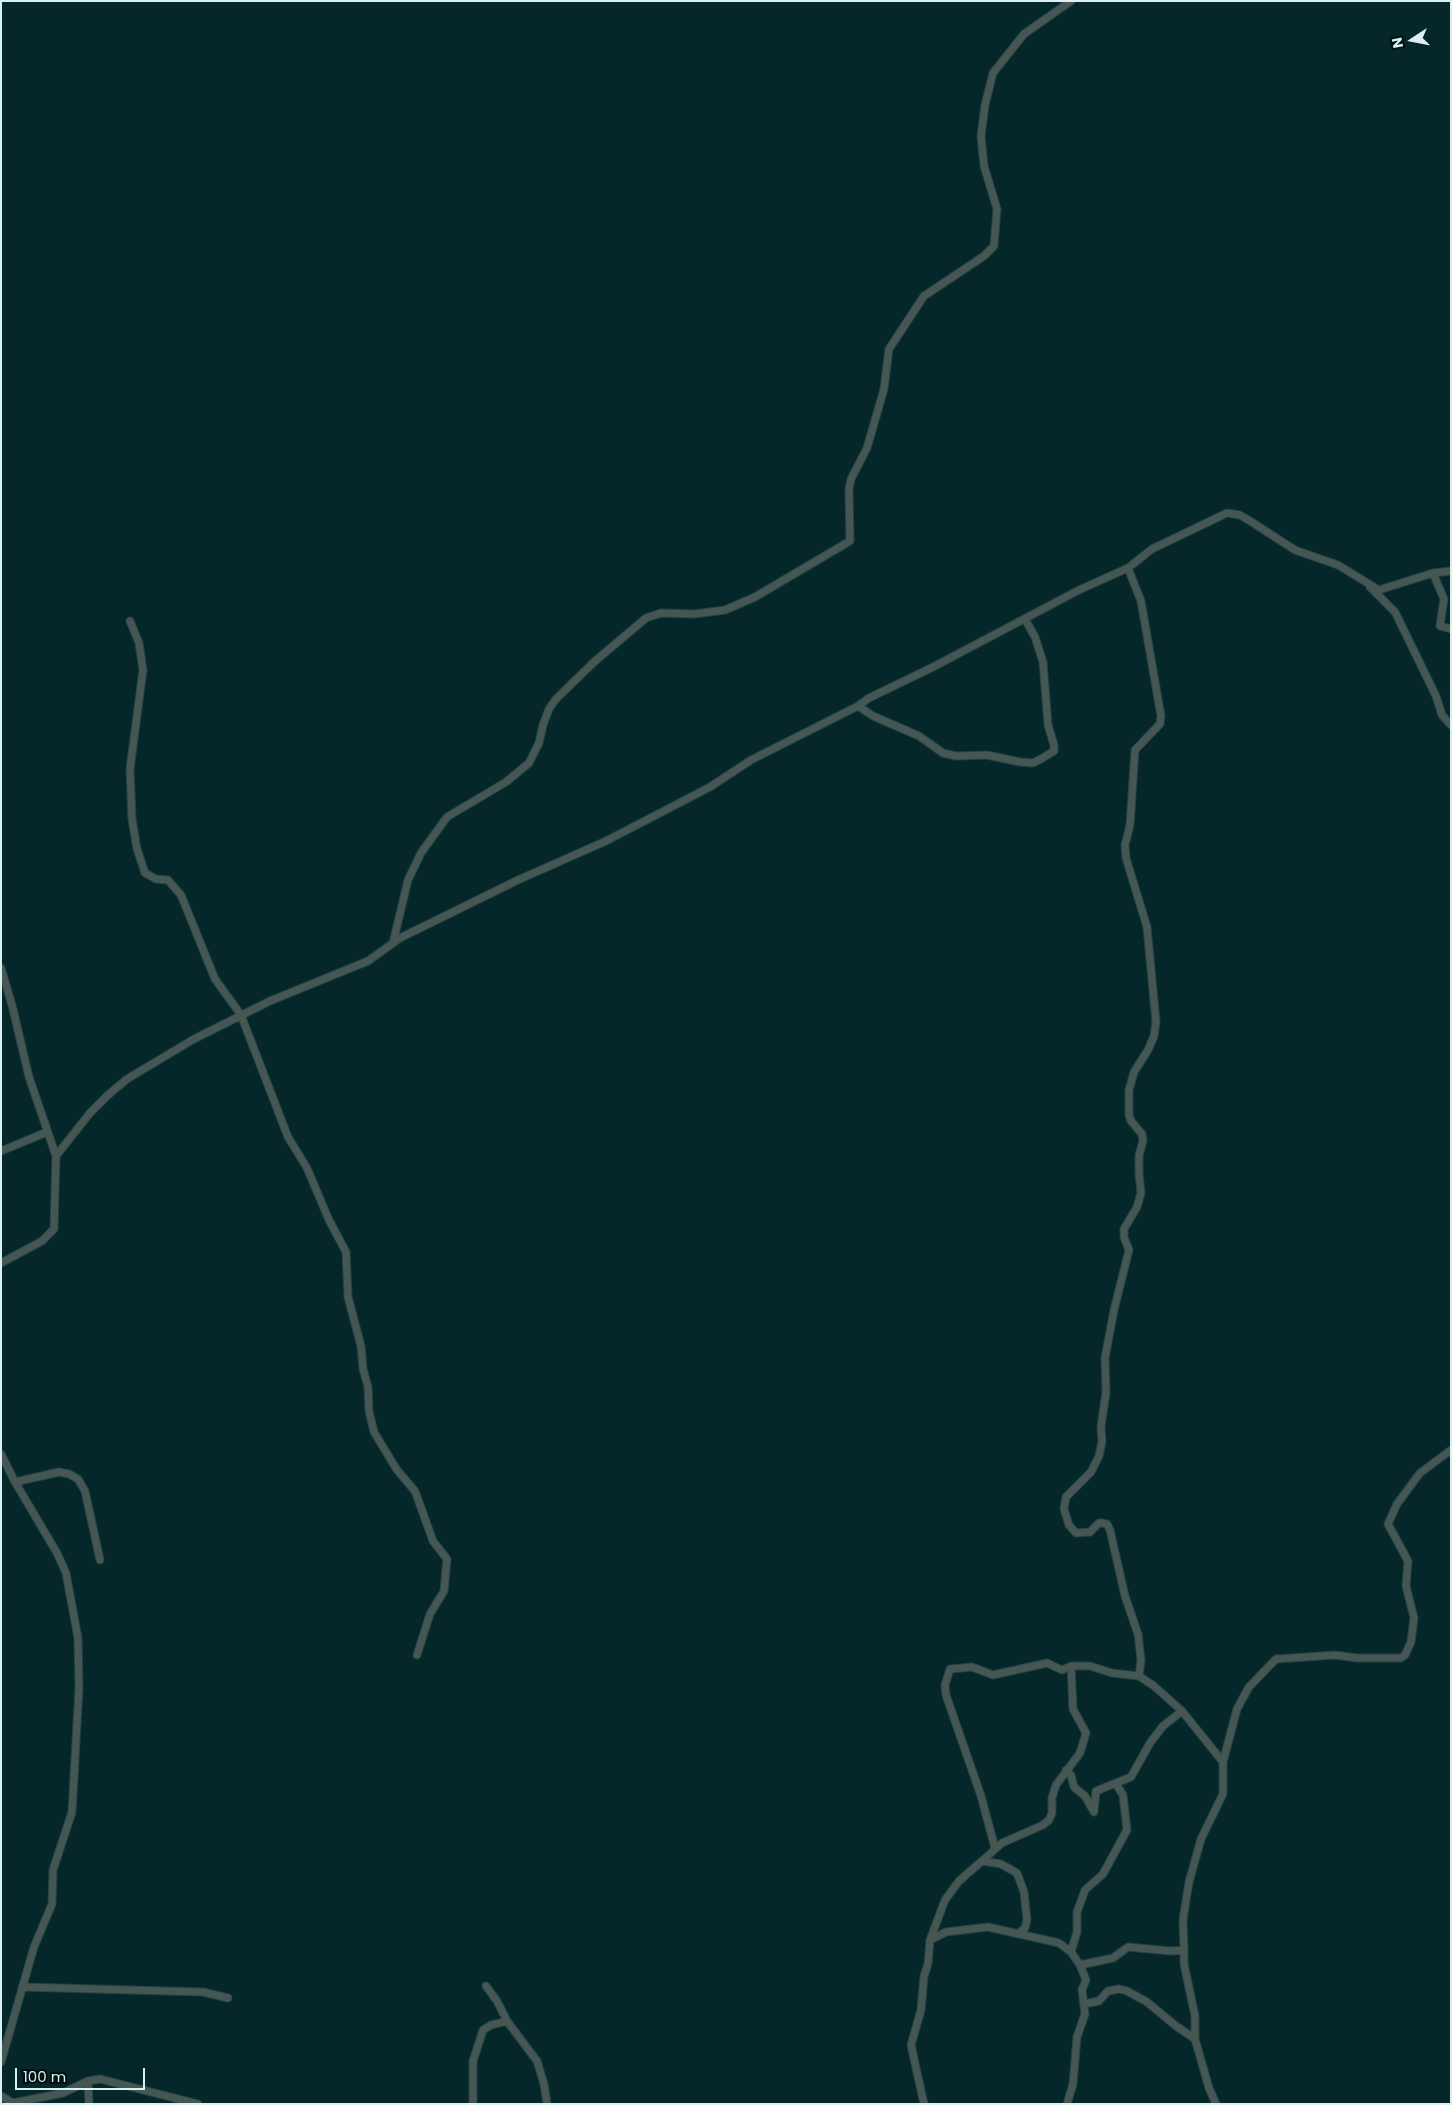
<!DOCTYPE html>
<style>
body{margin:0}
#map{position:relative;width:1452px;height:2105px;overflow:hidden;background:#06272a;font-family:Poppins,sans-serif}
canvas{display:block}
.frame{position:absolute;inset:0;border:2px solid #daf0f2;pointer-events:none}
.north{position:absolute;left:1387px;top:15px;width:50px;height:50px;-webkit-text-stroke:4px #010e10;paint-order:stroke;rotate:259deg;font-size:14px;font-weight:700;line-height:20px;text-align:center;color:#daf0f2}
.north::after{content:'';display:block;margin:auto;width:18px;height:22px;background:#daf0f2;clip-path:polygon(50% 0,100% 100%,50% 72%,0 100%)}
.scale{position:absolute;left:15px;top:2068px;width:130px;height:22px;box-sizing:border-box;border:2px solid #daf0f2;border-top:0;padding-left:6px;font-size:15px;line-height:18px;white-space:nowrap;color:#daf0f2;-webkit-text-stroke:4px #010e10;paint-order:stroke}
</style>
<div id="map">
<canvas width="1452" height="2105"></canvas>
<div class="frame"></div>
<div class="north">N</div>
<div class="scale">100 m</div>
</div>
<script>
const ctx = document.querySelector('canvas').getContext('2d');
ctx.lineJoin = 'round';
const poly = rows => new Path2D(rows.map(r => 'M' + r).join(''));
function strokePath(path, color, width, dash) { ctx.strokeStyle = color; ctx.lineWidth = width; ctx.lineCap = dash ? 'butt' : 'round'; ctx.setLineDash(dash || []); ctx.stroke(path); }
const minor = poly([
 [1128,568,1141,601,1161,716,1160,724,1135,750,1130,825,1125,845,1126,858,1147,927,1156,1022,1154,1036,1148,1050,1134,1072,1129,1090,1129,1115,1131,1121,1142,1134,1143,1141,1139,1155,1139,1173,1141,1193,1137,1207,1124,1229,1124,1237,1129,1250,1114,1310,1105,1358,1106,1393,1101,1426,1102,1442,1099,1456,1091,1472,1066,1497,1064,1509,1069,1525,1076,1533,1090,1532,1099,1523,1102,1523,1107,1524,1110,1530,1125,1596,1138,1634,1141,1660,1139,1676],
 [1433,573,1444,599,1440,626,1451,629],
 [1370,587,1395,612,1436,696,1442,715,1451,725],
 [130,621,139,643,143,670,130,769,132,819,137,849,145,873,156,879,168,880,181,895,215,979,241,1015,288,1137,307,1168,329,1220,346,1252,348,1297,361,1346,363,1369,368,1387,369,1411,374,1432,397,1470,415,1491,433,1541,447,1559,444,1591,430,1614,417,1655],
 [858,706,873,716,919,736,943,753,956,756,987,755,1020,762,1033,763,1041,759,1054,751,1054,745,1048,725,1043,662,1035,637,1025,619],
 [393,943,408,880,421,853,447,817,506,782,529,763,539,743,543,725,549,709,556,699,594,662,646,618,661,613,694,614,725,610,755,597,850,541,849,490,851,479,867,448,884,389,889,349,924,296,984,256,994,246,997,209,984,166,981,136,985,105,993,73,1024,34,1071,1],
 [1,968,12,1005,29,1077,56,1156,90,1113,108,1095,127,1079,194,1039,270,1001,368,961,400,938,518,880,606,841,710,787,751,760,858,706,869,698,933,667,1079,590,1128,568,1152,549,1227,513,1240,515,1250,521,1295,550,1338,565,1379,590,1433,573,1451,571],
 [1,1151,47,1132],
 [1,1263,42,1241,54,1229,56,1156],
 [1,1454,15,1482,57,1553,66,1573,78,1638,79,1688,72,1812,53,1870,52,1904,34,1947,1,2062],
 [15,1482,59,1472,69,1474,78,1479,85,1491,100,1560],
 [1223,1762,1237,1709,1249,1687,1276,1659,1335,1655,1357,1658,1401,1658,1405,1655,1411,1642,1414,1618,1406,1586,1408,1561,1388,1524,1397,1504,1420,1473,1451,1450],
 [1066,1770,1071,1775,1074,1787,1085,1796,1094,1812,1096,1791,1131,1777,1150,1743,1163,1726,1182,1711,1223,1762,1223,1794,1201,1839,1189,1882,1183,1920,1184,1950],
 [995,1848,981,1796,946,1695,945,1685,950,1669,972,1667,993,1675,1047,1663,1062,1670,1071,1666,1090,1666,1112,1673,1139,1676,1154,1686,1182,1711],
 [982,1861,1002,1843,1043,1825,1049,1820,1052,1813,1052,1798,1056,1785,1080,1753,1086,1733,1073,1709,1071,1666],
 [930,1940,946,1932,988,1927,1059,1943,1071,1952,1080,1965,1086,1980,1082,1990,1085,2014,1077,2037,1073,2084,1067,2104],
 [1071,1952,1077,1932,1077,1912,1085,1890,1103,1874,1127,1830,1123,1795,1116,1784],
 [1080,1965,1113,1958,1128,1947,1170,1951,1184,1950,1184,1964,1195,2016,1195,2039,1209,2088,1216,2104],
 [486,1986,497,2001,507,2021,537,2061,544,2084,547,2104],
 [22,1987,203,1992,228,1998],
 [1084,2004,1099,2001,1108,1991,1119,1989,1127,1991,1147,2002,1176,2026,1195,2039],
 [88,2081,89,2104],
 [1,2096,13,2103,63,2093,88,2081,100,2079,198,2104],
 [473,2104,473,2061,483,2030,491,2025,507,2021],
 [924,2104,911,2045,921,2010,924,1976,928,1964,930,1940,945,1900,959,1881,982,1861,1001,1864,1017,1873,1024,1892,1027,1920,1025,1928,1018,1934]
]);
strokePath(minor, '#244346', 9);
strokePath(minor, '#465753', 7);
</script>
